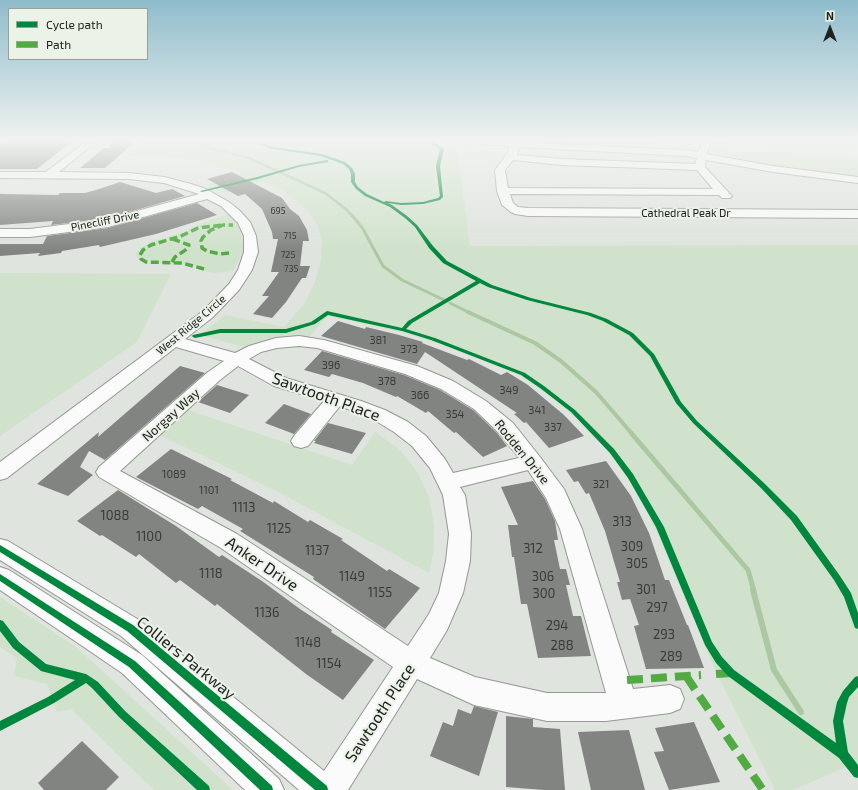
<!DOCTYPE html>
<style>
body{margin:0}
#map{position:relative;width:858px;height:790px;overflow:hidden;background:#dfe4de;font-family:"Exo 2",sans-serif}
canvas{display:block}
.legend{position:absolute;left:8px;top:8px;width:140px;height:52px;box-sizing:border-box;background:#ebf3e9;border:1px solid #9a9f98;margin:0;padding:5px 7px;list-style:none;font-size:12px;color:#20221f}
.legend li{display:flex;align-items:center;gap:8px;height:20px}
.legend b{width:20px;border:1px solid #9a9f98}
.north{position:absolute;left:810px;top:8px;width:40px;height:40px;-webkit-text-stroke:3px #ebf3e9;paint-order:stroke;rotate:0deg;font-size:11px;font-weight:700;line-height:16px;text-align:center;color:#20221f}
.north::after{content:'';display:block;margin:auto;width:14px;height:18px;background:#20221f;clip-path:polygon(50% 0,100% 100%,50% 72%,0 100%)}
</style>
<div id="map">
<canvas width="858" height="790"></canvas>
<ul class="legend">
<li><b style="height:5px;background:#00873e"></b>Cycle path</li>
<li><b style="height:5px;background:#52aa43"></b>Path</li>
</ul>
<div class="north">N</div>
</div>
<script>
const ctx = document.querySelector('canvas').getContext('2d');
ctx.lineJoin = 'round';
function fill(path, color) { ctx.fillStyle = color; ctx.fill(path, 'evenodd'); }
const poly = rows => new Path2D(rows.map(r => 'M' + r).join(''));
function strokePath(path, color, width, dash) { ctx.strokeStyle = color; ctx.lineWidth = width; ctx.lineCap = dash ? 'butt' : 'round'; ctx.setLineDash(dash || []); ctx.stroke(path); }
function write(font, color, halo, rows, align = 'center') {
  ctx.font = font + ' "Exo 2",sans-serif'; ctx.lineWidth = 4; ctx.setLineDash([]); ctx.textBaseline = 'middle'; ctx.strokeStyle = halo; ctx.fillStyle = color; for (const [text, x, y, turn = 0] of rows) {
    ctx.save(); ctx.translate(x, y); ctx.rotate((+turn || 0) * Math.PI / 180); ctx.textAlign = isNaN(turn) ? turn : align; if (halo) ctx.strokeText(text, 0, 0); ctx.fillText(text, 0, 0); ctx.restore();
  }
}
const green = poly([
 [142,141,419,141,457,147,470,246,858,245,858,762,793,790,775,790,715,670,661,542,637,489,602,445,558,401,516,373,449,347,401,332,328,316,309,337,280,338,260,342,248,348,204,336,202,333,225,315,284,327,304,304,315,282,321,261,322,243,318,226,309,212,296,200,282,190,263,181,224,193,207,185,242,172,198,160,169,157,126,156],
 [530,141,618,141,692,146,690,150,673,148,583,146],
 [713,141,729,141,732,149,858,158,858,176,779,167,717,154,711,151],
 [229,214,237,224,244,241,242,253,233,271,216,273,205,271,191,265,163,264,138,258,136,253,141,248,150,242,178,234,202,223],
 [0,273,171,274,137,342,0,436],
 [185,409,352,465,375,432,400,450,418,473,429,497,434,525,434,549,429,573,280,493,158,434],
 [0,597,76,647,233,790,154,790,71,709,57,712,47,684,14,676,17,658,0,647]
]);
const streamFar4 = poly([
 [192,141,206,147,249,158,325,193,347,210,352,216]
]);
const streamFar3 = poly([
 [352,215,363,229,383,266,402,280,444,300],
 [450,303,470,313]
]);
const streamFar2 = poly([
 [468,312,535,343,561,361,596,392,633,435]
]);
const streamFar1 = poly([
 [632,434,748,570,754,591]
]);
const stream = poly([
 [753,590,774,670,801,712]
]);
const building = poly([
 [9,141,73,141,37,169,0,169,0,142],
 [112,141,136,141,105,168,80,168,104,148,109,148],
 [232,172,282,198,290,209,299,216,307,230,309,241,303,241,300,266,310,266,306,278,302,278,286,302,272,318,253,314,269,296,262,296,279,272,271,272,278,239,273,239,272,232,262,209,245,194,238,196,207,179],
 [120,182,156,193,172,189,185,196,108,218,51,225,53,221,0,225,0,194,58,195,60,193,85,193,96,190],
 [197,203,217,215,156,234,100,247,99,245,62,251,61,253,38,256,40,253,0,256,0,244,43,244,47,236,108,228],
 [338,321,365,329,366,327,399,335,423,342,422,343,467,360,469,359,501,375,507,372,528,385,564,415,584,436,549,448,526,422,524,423,514,414,517,413,425,352,417,364,321,336],
 [322,351,404,375,440,390,473,410,498,434,507,446,483,457,456,432,454,433,428,411,426,413,397,396,396,397,363,383,332,374,329,377,304,370],
 [180,366,205,373,105,460,89,451,80,467,93,475,68,496,37,484,99,432,98,437],
 [217,385,249,395,230,413,198,402],
 [284,404,311,414,294,434,265,423],
 [328,423,366,433,352,454,314,443,316,441,314,441],
 [171,449,232,479,230,480,273,503,274,501,308,522,310,520,343,539,341,540,387,571,389,569,420,588,385,629,313,579,314,577,240,531,243,529,202,506,198,509,136,477],
 [606,461,631,496,649,533,665,580,669,580,687,625,688,625,704,668,646,669,634,626,639,625,630,599,622,600,617,582,620,582,605,531,589,493,586,494,578,481,574,482,566,470],
 [533,481,545,499,555,521,558,540,554,540,560,569,566,569,570,585,566,585,573,616,581,616,591,656,538,658,527,604,521,604,514,557,512,557,508,525,518,525,501,487],
 [118,490,176,526,219,557,222,555,262,581,300,609,332,630,331,632,374,660,343,700,306,674,217,604,215,606,180,580,176,583,139,554,136,557,102,535,100,536,77,521],
 [474,706,498,712,479,776,430,756,443,722,453,726,458,709,471,714],
 [506,716,533,719,533,727,560,729,565,790,544,790,506,787],
 [694,722,720,782,669,790,654,752,664,751,655,728],
 [629,730,645,790,591,790,578,732],
 [82,741,119,777,106,790,44,790,38,783]
]);
const minor = poly([
 [87,141,97,141,59,172,129,173,164,177,191,184,206,189,229,202,239,210,250,222,256,236,258,252,252,270,239,290,213,317,185,339,235,353,249,346,276,338,299,336,324,340,417,366,453,381,486,401,513,423,540,457,564,489,582,529,633,689,670,685,680,689,684,699,680,709,670,713,606,721,547,721,474,705,417,679,348,790,299,790,121,636,0,560,0,539,8,541,139,620,324,771,393,667,221,548,99,477,96,472,99,467,208,372,224,361,176,347,7,478,0,480,0,462,203,311,229,284,238,270,244,252,244,236,238,223,221,206,207,199,108,227,30,237,0,237,0,229,30,229,108,219,199,194,164,183,129,179,0,178,0,172,46,172,87,141],
 [299,346,317,348,405,374,441,389,474,409,499,433,519,458,453,473,445,459,426,436,408,422,385,410,361,401,286,378,249,359,261,352,277,348,299,346],
 [238,366,274,386,324,401,294,436,291,441,294,446,301,448,308,446,340,406,371,418,394,432,412,446,430,468,443,495,449,534,446,561,439,593,429,614,408,646,237,534,120,471,220,380,238,366],
 [528,470,546,498,560,529,606,693,547,693,475,677,430,658,447,630,463,593,470,561,471,534,465,495,460,487,528,470],
 [470,141,520,141,557,144,685,150,698,152,703,141,711,141,707,154,773,166,858,177,858,183,773,172,706,160,705,167,730,194,732,196,730,198,722,198,719,195,510,194,513,203,518,207,528,208,858,210,858,218,528,216,515,214,511,212,502,205,497,191,495,170,507,154,510,146,475,144,470,141],
 [519,147,685,156,697,158,695,164,562,159,517,155,519,147],
 [513,160,562,165,697,170,713,189,508,188,505,170,513,160],
 [0,567,9,570,142,655,279,779,284,790,245,790,122,673,0,590,0,567]
]);
const quietFar1 = poly([
 [229,253,220,254,207,251,202,248,201,241,203,237,211,230,223,225,233,225],
 [172,262,175,257,187,249,189,245,173,239],
 [204,269,182,263,146,262,141,259,140,255,143,250,151,245,181,236,198,228,223,225]
]);
const quiet = poly([
 [716,674,731,673],
 [686,676,763,790],
 [627,680,701,675]
]);
const cycleway = poly([
 [253,141,256,141,274,147,322,154,345,162,352,168,355,174,355,182,358,187,367,194,384,202,386,201,401,203,423,202,438,198,440,196,436,166,440,149,433,145,419,141,423,141,435,143,444,149,440,166,443,197,440,200,423,204,401,205,388,203,392,205,407,216,417,225,433,246,447,261,492,285,531,298,591,313,607,319,633,333,654,354,681,402,697,421,765,484,797,516,840,576,851,593,858,613,858,629,855,628,844,597,834,580,791,520,761,488,693,423,676,403,650,356,629,335,603,321,587,315,527,300,488,287,480,283,412,323,406,329,435,338,525,373,544,386,575,410,614,449,633,474,664,527,712,642,722,657,734,670,836,743,833,721,837,702,843,691,855,677,858,676,858,687,849,697,847,703,843,721,848,752,858,765,858,778,854,777,839,758,728,676,716,663,705,645,656,527,628,478,610,453,571,412,540,388,521,375,431,340,402,331,328,315,315,324,286,333,220,333,195,338,193,337,192,336,193,335,220,329,286,329,311,322,327,311,402,328,408,321,476,281,443,263,429,248,415,227,405,218,390,207,365,196,356,189,351,182,351,174,349,169,343,164,321,156,272,149,253,142,253,141],
 [327,160,328,160,328,162,299,167,258,179,202,192,200,191,257,177,299,165,327,160],
 [0,545,133,625,327,786,328,790,315,790,127,631,0,552,0,545],
 [0,574,135,661,272,786,273,790,260,790,129,667,0,581,0,574],
 [0,620,3,621,19,642,46,664,86,674,98,682,125,711,209,786,210,790,197,790,119,717,92,688,86,683,54,703,0,731,0,721,48,697,75,680,41,671,13,648,0,631,0,620]
]);
const farNumbernames = [
 ["695",278,211],
 ["715",290,236],
 ["725",288,255],
 ["735",291,269]
];
const farStreetnames = [
 ["Cathedral Peak Dr",686,213],
 ["Pinecliff Drive",105,221,-11],
 ["West Ridge Circle",191,325,-40]
];
const numberNames = [
 ["381",378,340],
 ["373",409,349],
 ["396",331,365],
 ["378",387,381],
 ["349",509,390],
 ["366",420,395],
 ["341",537,410],
 ["354",455,414],
 ["337",553,427],
 ["1089",174,474],
 ["321",601,484],
 ["1101",209,490]
];
const streetNames = [
 ["Norgay Way",171,415,-42],
 ["Rodden Drive",522,452,51]
];
const nearNumbernames = [
 ["1113",244,508],
 ["1088",115,516],
 ["313",622,522],
 ["1125",279,529],
 ["1100",149,537],
 ["309",632,547],
 ["312",533,549],
 ["1137",317,551],
 ["305",637,564],
 ["1118",211,574],
 ["1149",352,577],
 ["306",543,577],
 ["301",646,590],
 ["1155",380,593],
 ["300",544,594],
 ["297",657,608],
 ["1136",267,613],
 ["294",557,626],
 ["293",664,635],
 ["1148",308,643],
 ["288",562,646],
 ["289",671,657],
 ["1154",329,664]
];
const nearStreetnames = [
 ["Sawtooth Place",326,397,20],
 ["Anker Drive",262,564,34],
 ["Colliers Parkway",186,658,39],
 ["Sawtooth Place",380,713,-57]
];
fill(green, '#d0e2cb');
strokePath(streamFar4, '#abc8a3', 2.5);
strokePath(streamFar3, '#abc8a3', 3);
strokePath(streamFar2, '#abc8a3', 4);
strokePath(streamFar1, '#abc8a3', 5);
strokePath(stream, '#abc8a3', 6);
fill(building, '#818480');
strokePath(minor, '#959894', 2);
fill(minor, '#fafbfa');
strokePath(quietFar1, '#52aa43', 3.5, [8, 3.5]);
strokePath(quiet, '#52aa43', 8, [16, 8]);
fill(cycleway, '#00873e');
const sky = ctx.createLinearGradient(0, 0, 0, 251);
sky.addColorStop(0, '#8fbccc');
sky.addColorStop(0.56, '#f1f3f0');
sky.addColorStop(1, '#f1f3f000');
ctx.fillStyle = sky;
ctx.fillRect(0, 0, 858, 251);
write('9px', '#383a37', null, farNumbernames);
write('11px', '#20221f', '#ebf3e9', farStreetnames);
write('11px', '#383a37', null, numberNames);
write('13px', '#20221f', '#ebf3e9', streetNames);
write('13px', '#383a37', null, nearNumbernames);
write('16px', '#20221f', '#ebf3e9', nearStreetnames);
</script>
